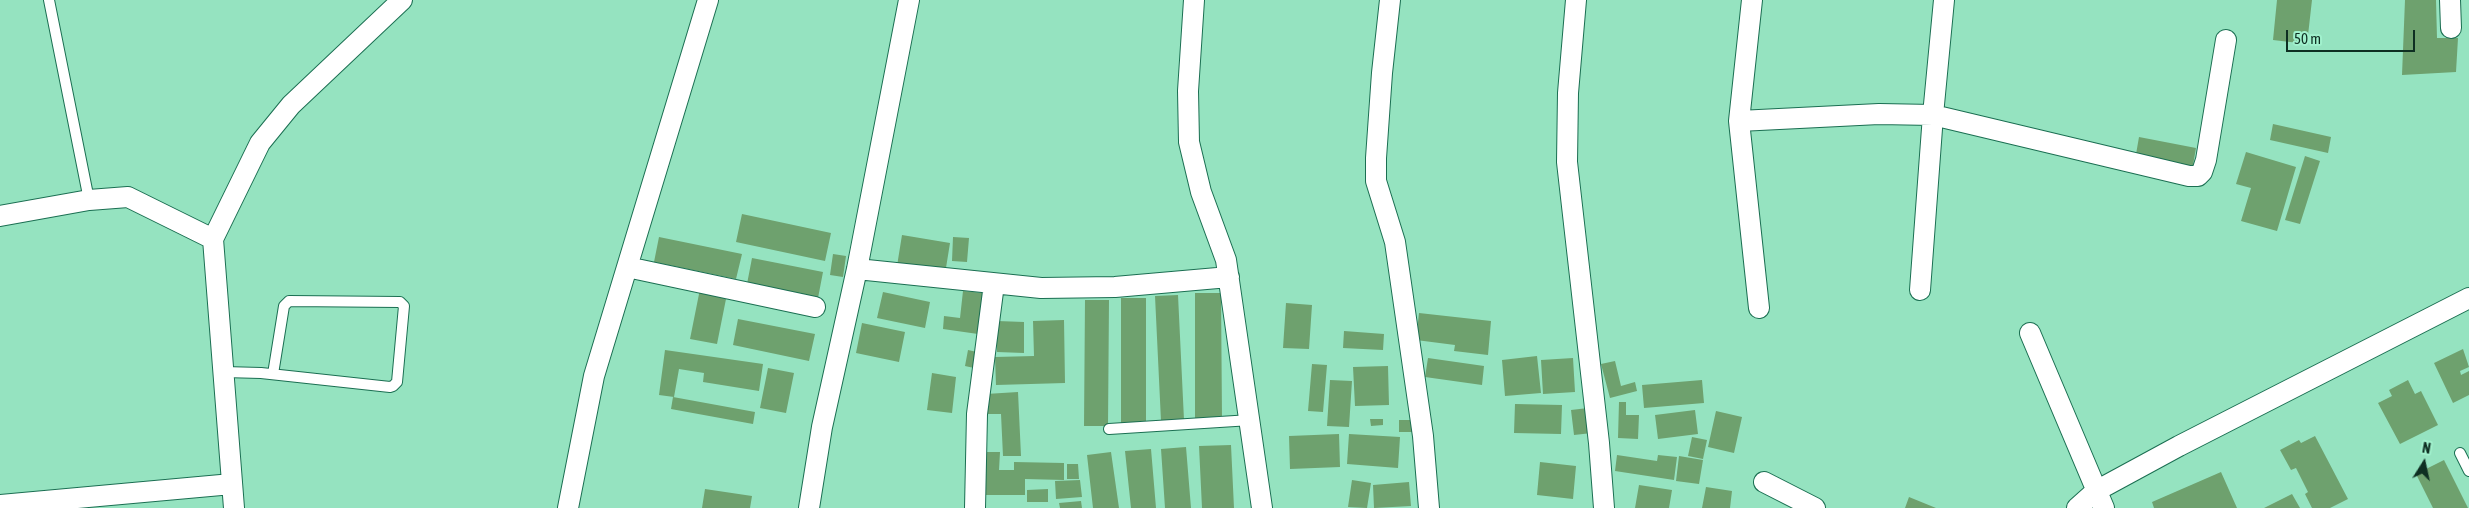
<!DOCTYPE html>
<style>
body{margin:0}
#map{position:relative;width:2469px;height:508px;overflow:hidden;background:#95e3c0;font-family:"Asap Condensed",sans-serif}
canvas{display:block}
.north{position:absolute;left:2399px;top:438px;width:50px;height:50px;-webkit-text-stroke:4px #a1f1cd;paint-order:stroke;rotate:10deg;font-size:14px;font-weight:700;line-height:20px;text-align:center;color:#0e2f22}
.north::after{content:'';display:block;margin:auto;width:18px;height:22px;background:#0e2f22;clip-path:polygon(50% 0,100% 100%,50% 72%,0 100%)}
.scale{position:absolute;left:2286px;top:30px;width:129px;height:22px;box-sizing:border-box;border:2px solid #0e2f22;border-top:0;padding-left:6px;font-size:15px;line-height:18px;white-space:nowrap;color:#0e2f22;-webkit-text-stroke:4px #a1f1cd;paint-order:stroke}
</style>
<div id="map">
<canvas width="2469" height="508"></canvas>
<div class="north">N</div>
<div class="scale">50 m</div>
</div>
<script>
const ctx = document.querySelector('canvas').getContext('2d');
ctx.lineJoin = 'round';
function fill(path, color) { ctx.fillStyle = color; ctx.fill(path, 'evenodd'); }
const poly = rows => new Path2D(rows.map(r => 'M' + r).join(''));
function strokePath(path, color, width, dash) { ctx.strokeStyle = color; ctx.lineWidth = width; ctx.lineCap = dash ? 'butt' : 'round'; ctx.setLineDash(dash || []); ctx.stroke(path); }
const building = poly([
 [2277,0,2312,0,2307,44,2273,40],
 [2405,0,2436,0,2437,38,2458,38,2456,72,2402,75],
 [2273,124,2331,137,2328,153,2270,140],
 [2139,137,2196,148,2192,171,2135,160],
 [2246,152,2296,167,2277,231,2241,221,2251,188,2236,184],
 [2305,156,2320,161,2300,224,2285,220],
 [742,214,831,233,825,261,736,242],
 [902,235,950,243,945,274,897,266],
 [659,237,742,254,736,279,654,262],
 [953,237,969,238,967,262,952,261],
 [833,254,846,256,843,277,830,275],
 [752,258,823,272,818,298,747,284],
 [700,289,727,294,717,344,690,339],
 [963,291,983,293,978,334,943,329,944,316,960,318],
 [883,292,930,302,925,328,877,318],
 [1195,293,1221,293,1222,419,1195,419],
 [1178,295,1184,420,1161,421,1155,296],
 [1121,298,1146,298,1146,423,1121,423],
 [1085,300,1109,300,1108,426,1084,426],
 [1286,303,1312,305,1309,349,1283,348],
 [1419,313,1491,321,1488,355,1454,351,1455,345,1416,340],
 [738,319,815,334,809,361,733,345],
 [1064,320,1065,383,996,385,995,357,1034,356,1033,321],
 [997,321,1024,322,1024,353,997,352],
 [862,323,905,332,899,362,856,353],
 [1344,331,1384,334,1383,350,1343,348],
 [2463,349,2469,367,2460,371,2461,375,2469,371,2469,395,2453,403,2434,363],
 [665,350,763,364,759,391,703,382,704,373,679,369,674,397,659,395],
 [968,350,977,352,974,368,965,366],
 [1537,356,1541,393,1505,396,1502,360],
 [1428,358,1484,366,1482,385,1425,377],
 [1573,358,1575,392,1543,394,1541,360],
 [1615,361,1621,386,1635,382,1637,391,1610,398,1601,364],
 [1312,364,1327,365,1323,412,1308,411],
 [1388,366,1389,405,1355,406,1353,367],
 [768,368,794,373,786,413,760,408],
 [932,373,956,377,952,413,927,410],
 [1330,380,1352,381,1349,427,1327,426],
 [1702,380,1704,403,1644,408,1642,385],
 [2408,380,2415,394,2421,391,2438,425,2400,444,2378,403,2392,396,2389,390],
 [1018,392,1021,456,1003,456,1001,414,987,414,986,394],
 [673,397,755,412,753,424,671,409],
 [1619,402,1626,402,1626,415,1639,415,1638,439,1618,438],
 [1515,404,1562,405,1561,434,1514,433],
 [1588,408,1592,433,1574,435,1571,410],
 [1695,410,1698,434,1658,439,1655,415],
 [1716,411,1742,417,1734,453,1708,447],
 [1370,419,1383,419,1383,425,1371,426],
 [1399,420,1412,420,1412,432,1399,432],
 [1339,434,1340,467,1290,469,1289,436],
 [1349,434,1400,437,1398,468,1347,464],
 [2315,436,2348,499,2330,508,2312,508,2305,494,2308,492,2296,468,2291,470,2280,450,2299,440,2301,443],
 [1692,437,1707,440,1703,459,1688,456],
 [1231,445,1234,508,1202,508,1199,446],
 [1186,447,1191,508,1165,508,1161,449],
 [1151,449,1156,508,1131,508,1125,451],
 [982,452,1000,452,999,470,1014,470,1014,462,1064,463,1064,480,1025,479,1025,495,982,495],
 [1111,452,1119,508,1093,508,1087,455],
 [1617,455,1657,461,1658,455,1677,457,1674,480,1615,471],
 [1679,456,1703,460,1699,484,1676,481],
 [2444,460,2468,508,2433,508,2416,474],
 [1540,462,1576,466,1573,499,1537,495],
 [1067,464,1078,464,1079,479,1067,479],
 [2221,472,2237,508,2154,508,2152,502],
 [1080,480,1082,497,1056,499,1055,481],
 [1352,480,1371,483,1367,508,1348,507],
 [1409,482,1411,506,1374,508,1373,485],
 [1639,485,1672,490,1669,508,1635,508],
 [1706,487,1732,491,1730,508,1702,508],
 [705,489,752,496,750,508,702,508],
 [1048,489,1048,502,1027,502,1027,490],
 [2292,494,2300,508,2264,508],
 [1909,497,1936,508,1905,508],
 [1081,501,1082,508,1060,508,1059,503]
]);
const service = poly([
 [49,0,89,200],
 [224,372,261,373,390,387,393,386,397,382,404,306,400,302,289,301,284,306,273,374],
 [1109,429,1251,420],
 [2460,453,2469,471]
]);
const minor = poly([
 [1194,0,1188,91,1189,142,1201,192,1226,260,1262,508],
 [1390,0,1382,73,1376,158,1376,181,1395,242,1423,436,1429,508],
 [1576,0,1568,93,1567,162,1599,443,1604,508],
 [1752,0,1739,121,1759,308],
 [2450,0,2451,28],
 [1739,121,1879,114,1933,115,2189,176,2198,176,2202,172,2206,160,2226,40],
 [0,216,89,200,128,197,213,239],
 [627,267,815,307],
 [857,269,1041,288,1115,287,1229,277],
 [1920,290,1933,115,1944,0],
 [2030,333,2104,508],
 [1764,482,1815,508],
 [0,505,232,484],
 [234,508,213,239,260,143,291,105,402,0],
 [568,508,594,376,708,0],
 [809,508,822,427,857,269,909,0],
 [975,508,977,414,994,284],
 [2077,508,2096,491,2179,446,2469,298]
]);
fill(building, '#6ea16e');
strokePath(service, '#1b6f52', 12);
strokePath(minor, '#1b6f52', 22);
strokePath(service, '#fff', 10);
strokePath(minor, '#fff', 20);
</script>
